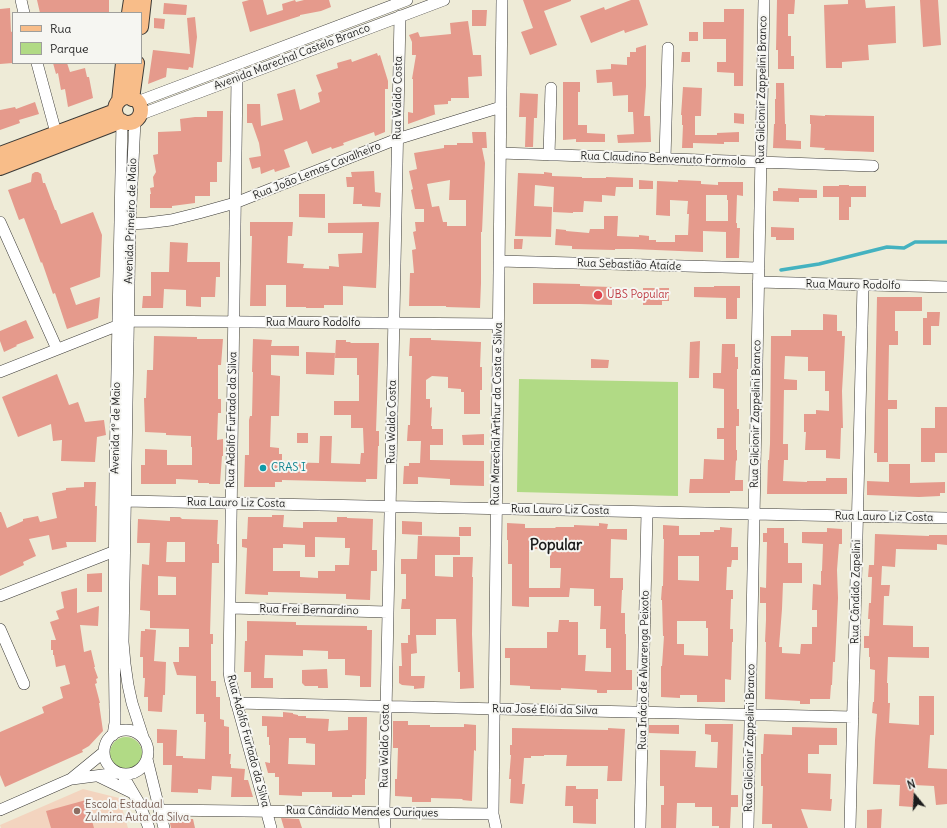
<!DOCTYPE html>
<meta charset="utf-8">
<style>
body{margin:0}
#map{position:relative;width:947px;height:828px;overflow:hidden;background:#eeebd7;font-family:Delius,sans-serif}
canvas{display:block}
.legend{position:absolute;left:12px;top:12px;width:130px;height:52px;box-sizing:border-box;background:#f6f6f2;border:1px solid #9f9f9c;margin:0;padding:5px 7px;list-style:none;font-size:12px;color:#1c1c1c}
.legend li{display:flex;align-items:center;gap:8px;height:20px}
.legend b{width:20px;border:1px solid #9f9f9c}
.north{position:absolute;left:895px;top:776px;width:40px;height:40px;-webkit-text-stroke:3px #f6f6f2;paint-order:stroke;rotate:342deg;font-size:11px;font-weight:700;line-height:16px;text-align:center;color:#1c1c1c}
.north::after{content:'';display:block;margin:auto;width:14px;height:18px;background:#1c1c1c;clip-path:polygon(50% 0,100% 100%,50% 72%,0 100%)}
</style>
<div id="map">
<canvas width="947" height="828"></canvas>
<ul class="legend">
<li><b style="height:5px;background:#f8bd89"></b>Rua</li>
<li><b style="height:11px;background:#b1da85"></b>Parque</li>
</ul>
<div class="north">N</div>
</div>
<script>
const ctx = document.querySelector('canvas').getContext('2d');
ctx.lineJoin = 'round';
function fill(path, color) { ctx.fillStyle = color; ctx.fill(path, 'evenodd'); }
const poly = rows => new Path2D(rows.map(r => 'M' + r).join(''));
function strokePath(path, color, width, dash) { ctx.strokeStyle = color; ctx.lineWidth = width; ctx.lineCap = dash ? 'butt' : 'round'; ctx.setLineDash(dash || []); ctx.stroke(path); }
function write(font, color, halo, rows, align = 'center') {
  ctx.font = font + ' Delius,sans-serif'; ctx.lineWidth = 4; ctx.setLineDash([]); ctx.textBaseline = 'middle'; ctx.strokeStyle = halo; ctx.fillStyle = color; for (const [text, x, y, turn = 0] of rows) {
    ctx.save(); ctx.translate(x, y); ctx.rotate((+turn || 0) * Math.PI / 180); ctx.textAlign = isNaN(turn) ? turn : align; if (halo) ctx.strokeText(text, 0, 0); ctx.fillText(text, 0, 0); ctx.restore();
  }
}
const built = poly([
 [83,789,119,798,128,828,1,828,0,825]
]);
const green = poly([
 [519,379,678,382,678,496,517,492],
 '110 753a16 16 0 1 1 32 0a16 16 0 1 1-32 0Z'
]);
const stream = poly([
 [781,270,819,264,887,247,904,248,915,242,947,242]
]);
const building = poly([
 [37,0,109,0,109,13,40,13],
 [249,0,263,0,267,15,283,10,282,4,295,0,296,2,304,0,329,0,331,7,321,11,300,15,300,16,250,32,242,2],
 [523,0,571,0,571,1,544,11,557,45,530,55,521,32,533,28],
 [631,0,639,0,648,25,625,33,624,30,591,43,580,16,604,7,605,10],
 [777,0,795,0,794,14,788,14,788,36,791,36,791,56,794,56,794,69,778,69,778,50,776,50],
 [848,0,865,0,866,8,895,6,896,43,868,45,869,60,842,62,842,68,826,68,824,5,848,4],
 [920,0,938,0,941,45,923,47],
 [164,3,187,5,186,15,163,14],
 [10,8,11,32,13,31,13,63,0,64,0,9],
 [724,9,744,9,743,86,734,86,734,73,717,72,717,62,726,62,726,39,703,39,703,22,724,22],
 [472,10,487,10,486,26,472,26],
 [195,17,197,37,193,68,189,67,188,70,167,68,166,77,148,84,153,50,190,54,187,18],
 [154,18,165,19,164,29,154,28],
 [468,21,473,55,481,55,482,76,468,77,469,98,451,98,451,101,448,101,448,104,434,105,435,114,436,114,408,124,408,112,413,113,413,79,412,79,416,55,412,55,412,42,409,35,418,32,420,37,451,34,450,23],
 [689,32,698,32,698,41,689,41],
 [646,45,646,86,644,116,650,116,651,142,618,143,617,135,634,134,633,112,628,112,628,95,613,96,612,82,597,83,596,70,611,69,611,64,627,65,627,57,630,57,630,52,636,52,636,48],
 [682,52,690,52,690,62,681,62],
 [377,53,378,56,380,55,388,81,388,89,385,89,385,132,375,136,374,132,343,143,344,145,332,149,331,147,312,154,307,141,284,150,290,167,275,172,274,169,261,174,260,167,252,169,249,158,261,156,259,143,252,123,247,123,247,104,260,104,261,126,283,120,277,94,295,89,300,110,320,102,318,93,322,91,316,75,338,68,337,63,351,59,352,62],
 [53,63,67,63,70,72,85,68,87,77,89,77,93,98,68,107,65,89,61,90,58,73,56,74],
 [563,82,580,82,580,92,578,92,578,125,587,125,587,133,605,134,605,142,576,142,576,139,563,140],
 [776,83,784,83,785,124,786,124,786,140,801,141,801,149,773,148,774,124,775,124,775,99,776,99],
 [683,87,702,88,701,116,695,116,695,135,717,135,717,133,739,132,739,142,724,142,724,144,693,143,693,148,682,148,683,125,682,125,682,115,681,115],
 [520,93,538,94,537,118,534,118,533,147,525,147,526,117,519,117],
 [35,102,39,114,19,120,20,123,0,130,0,110,15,107,16,109],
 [207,111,223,111,222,162,217,162,217,182,210,182,210,196,195,196,195,203,172,206,172,208,150,208,150,194,151,194,150,188,154,187,153,177,156,172,153,155,158,154,158,132,181,131,180,119,195,117,207,117],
 [734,113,744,114,744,124,734,123],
 [810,115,825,116,825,115,874,116,874,152,824,150,825,148,810,147,811,124,810,124],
 [472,132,486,132,487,148,482,148,485,163,482,232,481,232,481,283,480,308,446,307,446,306,409,306,410,273,414,273,412,250,416,249,413,232,416,231,415,222,424,222,424,209,415,209,411,190,413,189,409,171,417,169,414,153,444,148,444,145,457,145,457,143,473,143],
 [450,180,449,200,466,200,466,226,447,226,447,222,443,222,439,206,432,207,427,184],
 [374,171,375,192,381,193,380,207,362,206,362,204,353,204,354,187,347,187,346,177,352,177,351,172],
 [35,172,38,172,41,174,43,183,45,183,55,210,56,210,61,224,93,212,102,235,100,277,70,288,76,305,100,297,98,318,67,329,55,293,53,294,42,262,41,263,24,218,19,220,8,190,31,182,32,174],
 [544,172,552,173,552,176,582,177,582,178,606,178,606,177,633,178,633,187,616,187,615,196,602,195,602,202,584,201,583,212,573,212,573,213,553,212,554,187,535,185,534,206,552,207,551,237,515,236,518,173,544,174],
 [639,180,653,181,653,189,639,189],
 [678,180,701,181,701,184,718,185,718,182,743,182,743,196,737,195,736,223,737,223,737,228,740,228,739,258,726,258,726,232,703,231,703,252,632,249,615,249,615,250,572,249,572,246,555,245,556,229,566,230,566,231,589,233,590,229,604,229,604,216,618,216,617,236,639,237,639,235,649,236,649,240,656,240,656,242,675,242,675,235,688,235,689,214,687,214,688,201,670,200,670,216,656,215,657,181,678,182],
 [706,195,727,195,727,200,728,200,728,221,706,221],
 [839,185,849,185,849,186,866,186,866,197,851,197,851,207,849,207,849,220,839,220,839,197,823,197,823,186,839,186],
 [778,188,817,190,817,198,799,198,799,202,773,201,773,191,778,191],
 [299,194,325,194,325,218,299,217],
 [250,222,293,222,292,236,288,236,287,263,304,264,303,268,329,269,329,266,339,267,338,254,362,253,363,233,328,233,328,223,379,222,376,288,343,286,343,305,324,305,324,308,306,308,306,307,286,307,286,285,266,285,266,306,250,306,252,236,250,236],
 [771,227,794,228,794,240,776,240,776,237,771,237],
 [514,239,523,239,522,249,514,249],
 [170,242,188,243,187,262,220,262,220,277,216,277,215,297,201,297,201,307,186,306,186,290,164,289,163,308,142,308,143,296,151,296,151,272,169,272],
 [533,283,580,284,580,286,612,287,612,305,579,304,533,304],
 [714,286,740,286,740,298,737,298,737,319,726,319,726,298,694,297,694,287,714,287],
 [643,288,669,288,669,301,662,301,662,305,643,305],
 [877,297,922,297,922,311,895,311,895,331,898,331,898,345,889,345,888,400,897,400,897,409,888,409,888,462,877,462,877,453,874,453],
 [927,312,940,312,939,326,931,326,931,345,923,345,923,318,927,318],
 [823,314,837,315,837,331,842,331,842,336,845,336,844,357,842,391,843,428,841,428,840,459,826,458,826,450,805,450,806,432,804,432,804,414,816,414,816,410,829,411,829,391,825,391,825,371,808,371,808,357,785,356,784,379,797,380,797,390,784,390,783,444,788,444,788,460,784,460,783,481,807,482,807,481,826,481,826,478,847,478,847,494,767,494,768,460,769,460,770,444,771,336,791,336,791,330,823,330],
 [26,320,34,338,16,345,17,346,4,352,0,341,0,331],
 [154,336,197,337,197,339,223,339,221,365,218,365,218,399,221,399,221,413,218,413,217,440,223,439,223,456,222,456,220,484,209,484,209,483,198,483,198,480,176,479,176,484,141,484,141,465,145,465,145,449,167,450,167,465,192,465,192,447,191,447,191,436,166,435,166,433,145,432,144,398,146,398,147,370,153,370],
 [410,338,431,338,431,340,481,342,480,367,482,367,482,390,480,390,480,414,464,414,464,392,461,392,461,389,448,388,448,377,432,376,426,380,426,399,430,399,430,408,432,407,431,426,432,426,432,429,443,429,443,445,430,445,430,460,484,461,484,486,450,485,450,479,418,477,418,484,403,484,404,466,409,466,409,463,420,463,421,441,407,441,408,425,410,425,412,356,409,356],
 [253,339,272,340,271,346,299,346,299,356,271,355,271,375,280,376,280,380,279,416,271,416,270,447,279,448,279,454,282,454,282,462,319,463,320,436,332,436,331,463,360,464,361,453,364,453,363,428,351,428,351,415,334,415,334,401,359,401,359,375,357,375,357,358,335,358,336,340,346,340,346,342,350,342,351,343,379,343,376,431,379,431,379,446,378,446,377,479,366,479,366,482,282,480,282,482,275,482,275,487,244,487,245,455,249,455,249,420,250,416,252,416,253,372,252,372],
 [700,341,699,378,689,378,690,342],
 [722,344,735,344,735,357,738,357,738,369,737,369,737,409,739,409,739,426,736,426,736,450,737,450,737,461,736,460,735,480,743,480,743,491,730,491,730,493,689,493,690,479,703,479,704,459,724,460,724,439,717,439,717,428,724,428,724,389,713,388,713,373,721,373],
 [306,352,335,353,334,375,306,374],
 [591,359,609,360,608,368,591,368],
 [57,374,69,405,78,402,85,422,104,420,106,435,97,437,95,462,61,461,62,440,53,441,51,424,18,437,2,397],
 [935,407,947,407,947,453,935,453,935,462,921,462,921,428,935,428],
 [297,433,308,433,308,443,297,443],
 [484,434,484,445,463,445,462,435],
 [889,464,910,464,910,483,945,482,945,493,940,493,940,496,919,497,867,495,867,481,889,482],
 [84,482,96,482,95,506,97,506,96,542,66,542,67,547,52,550,49,535,29,539,36,556,23,562,24,565,0,576,0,512,1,512,7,528,23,521,23,519,38,516,40,522,57,518,52,493,66,490,66,488,84,487],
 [272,515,284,515,283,527,303,528,303,522,337,522,337,517,347,517,347,518,373,519,372,550,377,550,377,571,371,571,370,600,346,599,346,594,268,592,268,595,245,594,247,548,242,547,242,539,247,539,248,517,272,517],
 [315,537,345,538,345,548,350,548,349,565,335,565,335,571,318,571,318,578,300,577,300,571,273,571,273,548,283,548,283,544,305,545,305,557,315,557],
 [170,517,180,517,182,519,218,520,217,544,219,544,219,563,212,563,210,634,213,634,213,644,211,644,211,681,216,681,216,697,220,697,220,719,224,720,224,726,229,727,229,754,231,754,230,764,231,764,231,768,245,769,244,780,248,780,253,797,231,797,232,777,212,776,211,790,198,789,198,793,171,792,172,765,163,765,163,743,157,743,157,729,177,730,176,756,183,756,183,758,205,759,206,722,204,722,204,714,196,714,196,676,177,675,173,662,179,662,179,647,189,647,189,629,150,628,150,611,140,610,142,564,149,565,150,543,137,543,138,519,170,521],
 [167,542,185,542,185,562,166,562],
 [158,576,176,577,176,595,158,595],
 [402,521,422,522,422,535,402,534],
 [507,523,525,524,525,528,555,528,556,527,574,527,574,525,599,526,599,523,608,524,607,529,627,529,627,540,611,539,610,578,623,578,623,590,622,590,621,613,625,613,625,634,626,634,626,670,632,670,632,690,607,690,607,693,597,693,597,690,561,688,561,690,530,689,530,686,510,685,510,658,505,658,505,648,547,648,547,632,558,632,559,620,569,620,569,622,578,622,578,655,586,655,585,671,611,672,611,648,606,648,606,629,600,629,601,606,594,606,594,589,570,588,569,597,529,597,529,607,512,606,512,564,508,564,508,540,507,540],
 [530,549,550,549,550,568,561,568,560,588,529,588,529,551,530,551],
 [663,525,679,526,679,535,700,535,700,532,714,532,714,530,720,530,720,527,732,528,731,547,738,547,738,560,732,560,731,567,727,567,726,590,733,590,733,599,731,599,730,629,733,629,733,642,732,642,731,680,725,679,725,702,697,702,697,695,680,695,680,698,661,697,661,666,662,666,664,636,663,636,662,600,661,600,662,586,663,586,664,539,663,539],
 [678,556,699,556,699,581,678,580],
 [677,621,706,621,706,628,708,628,708,656,684,655,684,644,677,644],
 [459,527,471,527,471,536,459,536],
 [767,528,784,528,784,543,788,543,788,563,802,563,802,583,783,583,782,609,779,647,782,647,782,653,800,654,801,644,812,644,812,627,817,627,817,610,812,610,813,584,821,585,821,571,822,571,823,544,802,543,802,532,827,532,827,528,842,529,842,544,839,544,837,570,838,598,836,642,835,662,833,662,832,685,831,685,830,699,810,699,810,704,800,704,800,701,765,699,766,642,765,642,766,620,766,603,760,603,760,587,766,588,767,542,763,542,763,533,767,533],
 [875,534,929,536,929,535,947,535,947,545,937,544,937,550,896,549,895,567,882,566,881,585,890,585,889,596,884,596,883,625,913,626,913,647,929,647,929,658,888,657,887,683,888,683,888,703,890,703,889,723,919,725,919,696,934,696,934,735,930,735,928,768,947,769,947,804,936,805,934,786,914,785,913,807,899,806,900,785,873,784,875,740,877,714,872,713,873,702,874,702,875,670,870,669,870,657,869,657,869,648,864,648,864,636,869,636,870,619,868,619,869,603,871,603,872,577,868,577,869,565,874,565],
 [418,536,460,537,460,555,435,555,435,576,453,577,453,557,473,557,472,577,473,577,472,634,474,688,460,689,460,672,458,672,456,619,436,619,436,635,410,635,410,609,401,609,402,599,406,599,406,574,401,574,401,559,417,559],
 [102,573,102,592,87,592,87,574],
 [77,588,77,613,99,606,98,626,80,625,84,652,91,650,95,667,94,667,98,678,96,679,97,683,95,684,100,703,99,703,103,731,89,746,82,750,83,752,5,787,0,775,0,732,44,713,42,707,63,698,60,687,70,684,65,665,56,667,54,655,53,655,53,650,51,650,51,640,56,640,50,622,59,619,56,611,64,608,61,592],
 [247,621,296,622,296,625,367,626,367,630,372,630,371,687,360,687,360,676,345,675,345,659,328,659,328,651,303,650,303,656,265,655,264,678,273,678,273,688,251,688,251,672,244,672,245,641,247,641],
 [145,629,156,630,154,661,166,662,165,695,163,695,162,712,148,711,148,697,144,697,145,678,143,678,143,657,140,657,141,631,145,631],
 [408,635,416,635,417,653,411,654,411,676,425,676,424,688,414,689,414,686,402,685,399,683,399,666,402,666,401,643,408,643],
 [327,669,328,688,318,688,318,686,305,686,302,683,302,670],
 [283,712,293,713,293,714,298,715,298,716,306,716,306,718,329,719,328,731,348,730,348,717,367,717,366,779,365,779,365,795,352,795,352,797,332,797,332,792,302,792,302,796,279,795,279,777,275,777,275,773,268,773,265,762,270,763,270,745,269,745,269,737,267,737,267,726,262,726,262,716,283,717],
 [289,738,306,738,306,743,315,744,315,765,288,764],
 [393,721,408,721,408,725,430,725,430,727,464,727,464,724,476,725,476,751,474,750,472,801,462,800,463,799,431,798,431,802,412,802,412,797,395,796,395,779,397,779,398,748,393,748],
 [705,724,733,724,731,795,738,795,738,807,731,807,730,828,719,828,719,826,712,826,712,807,695,807,695,803,677,803,676,828,661,828,661,805,664,805,664,786,660,786,660,750,696,751,695,767,717,768,718,742,711,742,711,735,705,734],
 [649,725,679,725,679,734,649,733],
 [792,727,837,728,837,745,819,745,819,754,808,754,808,773,831,774,830,799,832,799,831,811,801,809,808,828,772,828,772,824,762,824,763,786,761,786,761,754,763,754,764,734,792,735],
 [512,728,608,730,608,728,625,729,622,781,607,781,608,766,566,766,567,755,544,755,544,756,531,756,531,758,524,758,522,784,525,784,523,804,510,803,511,779,509,779,511,755,510,755,510,745,512,745],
 [566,786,576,786,576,789,598,789,598,799,596,799,596,824,573,823,573,806,565,806],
 [86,800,94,828,51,828,46,811],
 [882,809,881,828,867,828,867,810],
 [281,818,299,819,302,828,284,828],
 [186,819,193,819,195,828,171,828,170,823]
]);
const minor = poly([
 [21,0,24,13],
 [37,63,56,133],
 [237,78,229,671,230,679,271,828],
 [137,102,407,0],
 [139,115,444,0],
 [135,121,130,224,123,642,125,664,128,685,132,703,143,737],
 [500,153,873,166],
 [549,155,551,88],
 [665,159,668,48],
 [0,222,57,349],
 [130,224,147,223,171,220,199,213,235,203,397,139,501,107],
 [499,261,759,268],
 [758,282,947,287],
 [129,321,498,324],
 [0,372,119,325],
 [125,501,947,518],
 [0,596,115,551],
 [230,608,388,612],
 [0,629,24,684],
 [236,703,853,717],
 '104 752a22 22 0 1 1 44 0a22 22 0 1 1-44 0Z',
 [113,735,115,723,115,712,114,630,115,468,122,122],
 [147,759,164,828],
 [122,774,139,803,149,828],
 [98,776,133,793],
 [72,779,118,773],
 [0,810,71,779,104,752],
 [159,810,493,814],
 [385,828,384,812,400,16],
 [496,828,493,814,502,0],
 [640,828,647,512],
 [748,828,764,0],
 [850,828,863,285]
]);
const major = poly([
 [129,13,131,0],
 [141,27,144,0],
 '115 110a13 13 0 1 1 26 0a13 13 0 1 1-26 0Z',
 [132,99,137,63],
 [119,101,123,63],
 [0,154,115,111],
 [0,168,122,121]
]);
const markers = [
 [598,295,5,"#e0444e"],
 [263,468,4,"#0f9aa8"],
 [77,811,4,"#8d6e63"]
];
const streetNames = [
 ["Avenida Marechal Castelo Branco",292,57,-21],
 ["Rua Gilcionir Zappelini Branco",762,90,-89],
 ["Rua Waldo Costa",398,98,-89],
 ["Rua Claudino Benvenuto Formolo",663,159,2],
 ["Rua João Lemos Cavalheiro",317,171,-22],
 ["Avenida Primeiro de Maio",131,221,-88],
 ["Rua Sebastião Ataíde",629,265,2],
 ["Rua Mauro Rodolfo",853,285,1],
 ["Rua Mauro Rodolfo",313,323],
 ["Rua Marechal Arthur da Costa e Silva",497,414,-89],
 ["Rua Gilcionir Zappelini Branco",756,414,-89],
 ["Rua Adolfo Furtado da Silva",232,420,-89],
 ["Rua Waldo Costa",392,422,-89],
 ["Avenida 1º de Maio",116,428,-89],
 ["Rua Lauro Liz Costa",236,503,1],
 ["Rua Lauro Liz Costa",560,510,1],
 ["Rua Lauro Liz Costa",884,517,1],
 ["Rua Cândido Zapelini",856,592,-89],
 ["Rua Frei Bernardino",309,610,1],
 ["Rua Inácio de Alvarenga Peixoto",644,670,-89],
 ["Rua José Elói da Silva",545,710,1],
 ["Rua Gilcionir Zappelini Branco",750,738,-89],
 ["Rua Adolfo Furtado da Silva",248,741,75],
 ["Rua Waldo Costa",385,746,-89],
 ["Rua Cândido Mendes Ouriques",362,812,1]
];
const healthNames = [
 ["UBS Popular",607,295]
];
const cultureNames = [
 ["CRAS I",271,468]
];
const educationNames = [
 ["Escola Estadual",85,805],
 ["Zulmira Auta da Silva",85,818]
];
const districtNames = [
 ["Popular",556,546]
];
fill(built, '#f3d4bf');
fill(green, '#b1da85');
strokePath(stream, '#44b2c0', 3.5);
fill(building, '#e59a8c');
strokePath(minor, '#3c3b38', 12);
strokePath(major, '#3c3b38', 16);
strokePath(minor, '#fff', 11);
strokePath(major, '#f8bd89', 14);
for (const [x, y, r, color] of markers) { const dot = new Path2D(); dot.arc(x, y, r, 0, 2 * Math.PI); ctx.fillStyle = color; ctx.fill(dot); strokePath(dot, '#f6f6f2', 1.5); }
write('11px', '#1c1c1c', '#f6f6f2', streetNames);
write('11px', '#be3a42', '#f6f6f2', healthNames, 'left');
write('11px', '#0d838f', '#f6f6f2', cultureNames, 'left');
write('11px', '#785e54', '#f6f6f2', educationNames, 'left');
write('bold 15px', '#1c1c1c', '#f6f6f2', districtNames);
</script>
